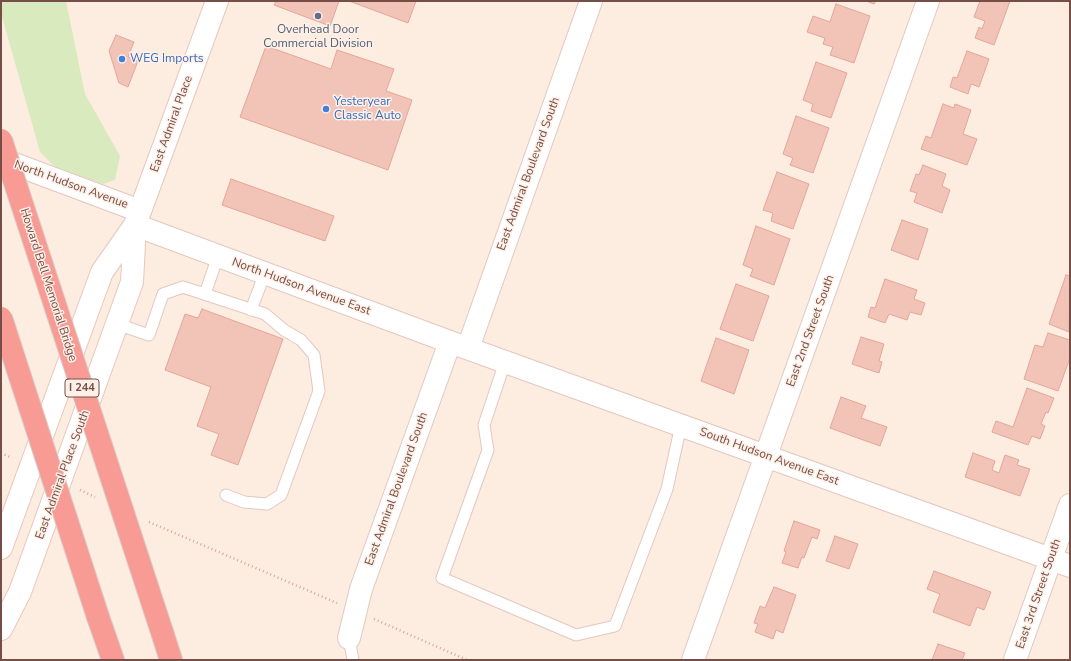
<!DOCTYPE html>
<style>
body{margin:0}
#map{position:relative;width:1071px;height:661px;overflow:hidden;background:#fdece0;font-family:"Nunito Sans",sans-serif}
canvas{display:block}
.frame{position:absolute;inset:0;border:2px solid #744e47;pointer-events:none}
</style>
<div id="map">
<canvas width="1071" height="661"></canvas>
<div class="frame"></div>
</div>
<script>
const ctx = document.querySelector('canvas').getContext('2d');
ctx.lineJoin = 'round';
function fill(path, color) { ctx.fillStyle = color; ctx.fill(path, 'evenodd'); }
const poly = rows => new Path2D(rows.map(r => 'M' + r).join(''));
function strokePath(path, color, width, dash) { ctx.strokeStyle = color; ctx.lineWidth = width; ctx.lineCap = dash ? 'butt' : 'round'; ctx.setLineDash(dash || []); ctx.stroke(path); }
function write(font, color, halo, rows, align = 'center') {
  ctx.font = font + ' "Nunito Sans",sans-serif'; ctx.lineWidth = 3; ctx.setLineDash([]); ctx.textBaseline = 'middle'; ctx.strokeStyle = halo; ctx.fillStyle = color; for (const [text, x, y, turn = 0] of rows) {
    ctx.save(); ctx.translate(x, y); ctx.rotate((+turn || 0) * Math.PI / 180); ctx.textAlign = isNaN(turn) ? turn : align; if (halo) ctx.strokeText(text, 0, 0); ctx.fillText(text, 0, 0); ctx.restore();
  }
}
const green = poly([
 [1,1,66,1,85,94,120,156,115,180,103,184,55,167,40,152,1,13]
]);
const building = poly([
 [276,1,339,1,330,26,274,5,276,1],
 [349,1,416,1,408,23,349,1],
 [866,1,876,1,874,4,866,1],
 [980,1,1010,1,994,45,975,38,979,27,982,29,985,21,974,17,980,1],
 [836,4,870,16,854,63,830,55,833,47,823,44,825,38,807,32,813,16,830,22,836,4],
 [116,35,134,42,128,57,138,61,128,87,119,83,109,51,116,35],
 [266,46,331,69,337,50,394,69,386,91,412,100,388,170,240,117,266,46],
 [967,51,989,59,979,87,971,84,968,94,950,87,953,77,957,78,967,51],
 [816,62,847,73,831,118,811,111,813,104,803,100,816,62],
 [943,104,954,108,955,104,971,110,963,134,977,139,967,165,921,149,926,136,931,138,943,104],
 [796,116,829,128,813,173,790,165,793,158,783,154,796,116],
 [923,165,946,174,942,186,950,190,942,213,914,202,917,193,910,191,916,174,919,175,923,165],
 [777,172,809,184,793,229,771,221,773,213,763,210,777,172],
 [231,179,334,216,325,241,222,205,231,179],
 [902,220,928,229,918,260,891,250,902,220],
 [756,226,790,239,774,285,750,276,753,269,743,265,756,226],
 [1066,275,1070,276,1069,332,1049,324,1066,275],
 [885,279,917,290,914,299,925,303,921,315,910,312,907,320,889,314,885,323,868,317,871,307,875,308,885,279],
 [736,284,769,296,753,341,720,329,736,284],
 [202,309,283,339,238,465,211,455,219,434,197,426,211,387,165,370,185,314,198,318,202,309],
 [1048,333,1070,340,1070,358,1058,391,1024,379,1035,345,1043,347,1048,333],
 [861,337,884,344,879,361,882,362,879,373,852,364,861,337],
 [716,338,749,350,734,394,701,381,716,338],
 [1027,388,1054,398,1048,413,1046,412,1041,424,1045,426,1040,439,1032,436,1028,445,992,432,996,421,1013,427,1027,388],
 [841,397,866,406,861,418,887,427,880,446,830,428,841,397],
 [973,453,995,461,992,470,999,473,1005,455,1019,460,1017,465,1030,469,1020,496,965,477,973,453],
 [794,521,820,530,817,539,812,537,804,558,802,557,798,568,782,563,786,552,784,551,794,521],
 [835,536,858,544,849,569,826,561,835,536],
 [934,571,991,592,984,610,977,607,970,626,933,612,940,594,927,589,934,571],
 [774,587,796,595,783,633,776,630,773,639,755,632,758,624,754,623,760,606,765,608,774,587],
 [938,644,965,653,962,660,932,660,938,644]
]);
const path = poly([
 [1,453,12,458],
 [80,490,95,497],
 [149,522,337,603],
 [374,619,467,660]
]);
const service = poly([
 [205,294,218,256],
 [251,310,265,273],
 [117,324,149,335,163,294,183,287,265,314,284,330,301,340,314,355,319,391,281,495,267,504,244,502,226,495],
 [505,362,484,425,488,450,442,578,576,635,615,626,667,489,681,425],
 [349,638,353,660]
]);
const minor = poly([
 [1,159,140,211],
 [135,225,450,342,1070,566],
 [468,348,591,1],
 [349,638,361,589,450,342],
 [693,660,928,1],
 [1015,660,1070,505]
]);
const secondary = poly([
 [1,548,102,272,135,225,217,1],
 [1,629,20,592,132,282,135,225]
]);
const motorway = poly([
 [98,617,113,660],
 [163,635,171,660]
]);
const motorwayBridge = poly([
 [1,140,163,635],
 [1,318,98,617]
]);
const markers = [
 [318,16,4,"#5c6f8a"],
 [122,59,4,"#3f7fe0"],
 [326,109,4,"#3f7fe0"]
];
const shields = [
 [82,388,34]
];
const shieldNames = [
 ["I 244",82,388]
];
const serviceNames = [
 ["Overhead Door",318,30],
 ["Commercial Division",318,44]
];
const shopNames = [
 ["WEG Imports",130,59],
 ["Yesteryear",334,102],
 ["Classic Auto",334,116]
];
const streetNames = [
 ["East Admiral Place",172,124,-70],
 ["East Admiral Boulevard South",529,174,-70],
 ["North Hudson Avenue",71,185,20],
 ["Howard Bell Memorial Bridge",48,285,72],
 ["North Hudson Avenue East",301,287,20],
 ["East 2nd Street South",811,331,-70],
 ["South Hudson Avenue East",769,457,20],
 ["East Admiral Place South",63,475,-70],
 ["East Admiral Boulevard South",397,489,-70],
 ["East 3rd Street South",1039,594,-71]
];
fill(green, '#d9eabf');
fill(building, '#f2c3b7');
strokePath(building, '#e5a597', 1);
strokePath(service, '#e3c8bf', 13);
strokePath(minor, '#e3c8bf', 24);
strokePath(secondary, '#e8c7bc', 24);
strokePath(motorway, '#d8cdcb', 24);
strokePath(path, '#d7a69b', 2.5, [1, 3]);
strokePath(service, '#fff', 11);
strokePath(minor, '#fff', 22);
strokePath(secondary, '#fff', 22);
strokePath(motorway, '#f99b95', 22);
strokePath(motorwayBridge, '#d8cdcb', 24, []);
strokePath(motorwayBridge, '#f99b95', 22);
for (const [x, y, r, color] of markers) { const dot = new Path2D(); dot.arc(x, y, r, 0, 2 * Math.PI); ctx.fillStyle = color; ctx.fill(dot); strokePath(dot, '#fff0e7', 1.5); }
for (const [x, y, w] of shields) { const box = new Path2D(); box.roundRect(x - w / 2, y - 9, w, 18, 3); ctx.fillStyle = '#fff0e7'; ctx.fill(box); strokePath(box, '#744e47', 1); }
write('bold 11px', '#744e47', null, shieldNames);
write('12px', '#4e5e75', '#fff0e7', serviceNames);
write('12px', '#366cbe', '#fff0e7', shopNames, 'left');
write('12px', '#744e47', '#fff0e7', streetNames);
</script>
